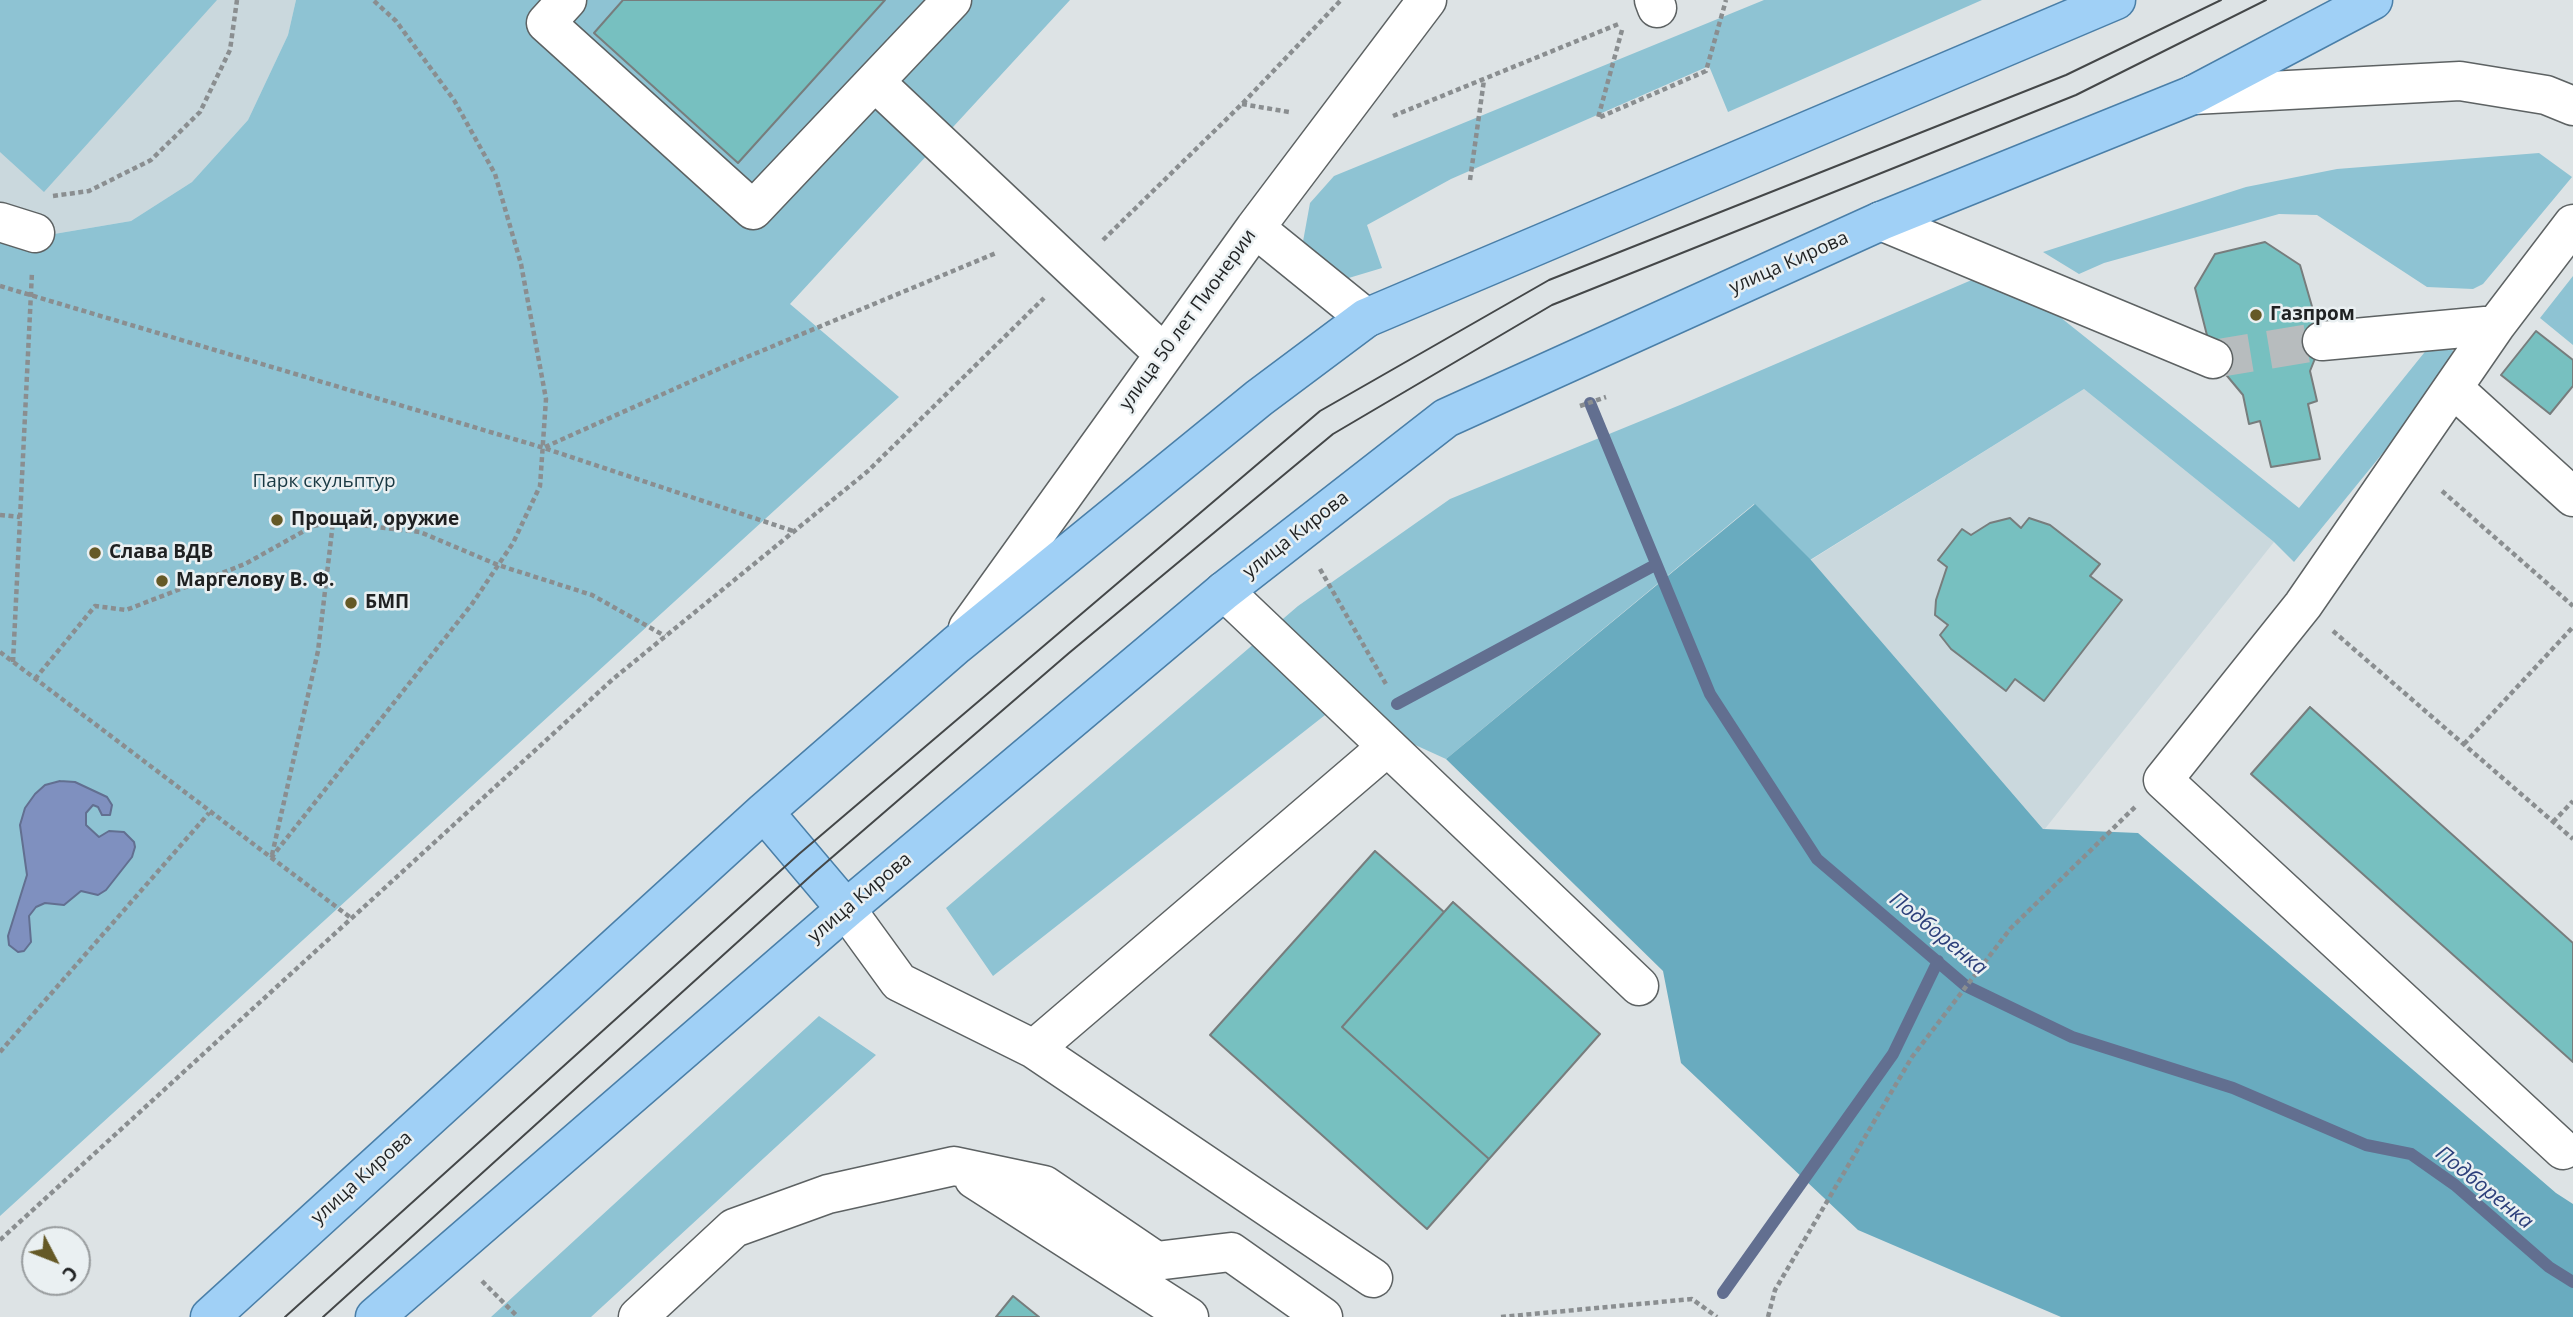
<!DOCTYPE html>
<meta charset="utf-8">
<style>
body{margin:0}
#map{position:relative;width:2573px;height:1317px;overflow:hidden;background:#dde3e5;font-family:"Open Sans",sans-serif}
canvas{display:block}
.north{position:absolute;left:21px;top:1226px;width:70px;height:70px;box-sizing:border-box;background:#eaf0f2;border:2px solid #999d9f;border-radius:50%;rotate:132deg;font-size:19px;font-weight:700;line-height:28px;text-align:center;color:#1f2122}
.north::after{content:'';display:block;margin:auto;width:24px;height:32px;background:#655926;clip-path:polygon(50% 0,100% 100%,50% 72%,0 100%)}
</style>
<div id="map">
<canvas width="2573" height="1317"></canvas>
<div class="north">С</div>
</div>
<script>
const ctx = document.querySelector('canvas').getContext('2d');
ctx.lineJoin = 'round';
function fill(path, color) { ctx.fillStyle = color; ctx.fill(path, 'evenodd'); }
const poly = rows => new Path2D(rows.map(r => 'M' + r).join(''));
function strokePath(path, color, width, dash) { ctx.strokeStyle = color; ctx.lineWidth = width; ctx.lineCap = dash ? 'butt' : 'round'; ctx.setLineDash(dash || []); ctx.stroke(path); }
function write(font, color, halo, rows, align = 'center') {
  ctx.font = font + ' "Open Sans",sans-serif'; ctx.lineWidth = 5; ctx.setLineDash([]); ctx.textBaseline = 'middle'; ctx.strokeStyle = halo; ctx.fillStyle = color; for (const [text, x, y, turn = 0] of rows) {
    ctx.save(); ctx.translate(x, y); ctx.rotate((+turn || 0) * Math.PI / 180); ctx.textAlign = isNaN(turn) ? turn : align; if (halo) ctx.strokeText(text, 0, 0); ctx.fillText(text, 0, 0); ctx.restore();
  }
}
const built = poly([
 [0,0,296,0,288,35,248,120,192,182,131,221,54,234,0,215],
 [2084,389,2274,542,2044,830,1811,560]
]);
const green = poly([
 [0,0,217,0,44,192,0,152],
 [296,0,1070,0,790,304,899,397,0,1216,0,215,54,234,131,221,192,182,248,120,288,35],
 [1764,0,1982,0,1728,112,1709,66,1451,179,1367,225,1382,268,1342,280,1302,247,1310,203,1334,176],
 [2539,153,2572,177,2483,284,2473,289,2427,287,2317,215,2279,214,2104,263,2079,274,2043,252,2246,187,2337,169],
 [1981,276,2045,305,2299,508,2428,348,2444,341,2456,354,2448,373,2294,562,2274,542,2084,389,1810,560,1754,504,1446,759,1334,708,993,976,946,908,1298,606,1450,499,1680,405],
 [2573,276,2573,345,2540,318],
 [819,1016,876,1055,591,1317,491,1317]
]);
const forest = poly([
 [1755,504,1811,560,2043,829,2138,833,2556,1193,2573,1204,2573,1317,2061,1317,1858,1230,1681,1063,1663,971,1446,759]
]);
const water = poly([
 [60,781,75,782,107,797,112,805,110,815,102,815,98,807,93,805,86,813,86,825,99,837,109,831,124,832,134,842,135,847,132,857,106,890,98,895,81,891,64,905,45,903,36,907,29,916,31,942,24,951,18,952,9,945,8,936,27,875,20,825,25,808,35,794,45,785,60,781]
]);
const stream = poly([
 [1590,403,1710,694,1817,859,1966,986,2072,1037,2233,1088,2366,1145,2411,1154,2455,1185,2549,1267,2573,1282],
 [1397,704,1655,565],
 [1723,1293,1893,1054,1938,961]
]);
const building = poly([
 [623,0,885,0,738,163,594,33,623,0],
 [2265,242,2300,265,2322,341,2310,371,2317,401,2308,404,2320,459,2271,467,2260,421,2249,424,2243,395,2213,359,2195,288,2215,254,2265,242],
 [2536,331,2573,360,2573,386,2550,414,2501,375,2536,331],
 [2010,518,2021,528,2029,518,2050,525,2100,564,2090,576,2122,600,2044,701,2015,679,2006,691,1951,649,1940,635,1948,625,1935,615,1936,600,1947,567,1938,560,1962,529,1971,535,1990,523,2010,518],
 [2310,707,2573,943,2573,1062,2251,774,2310,707],
 [1375,851,1444,912,1342,1027,1489,1159,1427,1229,1210,1035,1375,851],
 [1453,902,1600,1034,1489,1159,1342,1027,1453,902],
 [1013,1296,1039,1317,996,1317,1013,1296]
]);
const minorTunnel = poly([
 [2213,359,2322,341]
]);
const path = poly([
 [1622,30,1598,118,1706,71,1726,0],
 [1242,104,1289,112],
 [1393,116,1621,23],
 [1470,180,1484,80],
 [53,196,89,191,151,160,200,112,230,50,237,0],
 [1103,240,1242,104,1341,0],
 [0,286,544,448,793,531],
 [1580,406,1606,397],
 [545,447,723,367,996,253],
 [2442,491,2573,606],
 [0,515,20,517],
 [1320,569,1387,686],
 [2333,631,2573,839],
 [0,652,351,918],
 [13,662,32,272],
 [35,679,95,606,126,610,245,564,313,526,333,522,420,532,498,565,592,595,665,636],
 [2464,744,2573,627],
 [2553,822,2573,801],
 [272,855,318,651,333,522],
 [271,858,472,604,513,543,540,486,546,399,521,264,495,174,454,100,396,21,373,0],
 [0,1052,209,813],
 [0,1240,613,679,868,471,1044,298],
 [482,1281,518,1317],
 [1501,1317,1692,1299,1717,1317],
 [1768,1317,1775,1290,1912,1057,2011,928,2135,807]
]);
const minor = poly([
 [567,0,546,23,753,210,952,0],
 [1654,0,1657,8],
 [876,83,1164,354],
 [2193,95,2460,81,2546,95,2573,106],
 [1881,221,2213,359],
 [0,222,35,233],
 [1255,228,1366,318],
 [2496,325,2303,605,2163,780,2563,1150],
 [2322,341,2496,325,2573,224],
 [2453,388,2573,497],
 [1224,591,1639,986],
 [968,628,1255,228,1427,0],
 [846,909,899,982,1034,1049,1373,1278],
 [1034,1049,1387,747],
 [974,1179,1189,1317],
 [638,1317,734,1228,828,1194,954,1166,1044,1185,1156,1261,1231,1252,1323,1317]
]);
const major = poly([
 [764,812,846,909],
 [210,1317,764,812,956,645,1259,398,1366,318,2116,0],
 [375,1317,846,909,1224,591,1446,418,1881,221,2193,95,2373,0]
]);
const tram = poly([
 [285,1317,799,854,1320,411,1549,280,2066,75,2221,0],
 [323,1317,815,872,1069,653,1333,434,1552,305,2076,95,2266,0]
]);
const markers = [
 [2256,315,7,"#655926"],
 [277,520,7,"#655926"],
 [95,553,7,"#655926"],
 [162,581,7,"#655926"],
 [351,603,7,"#655926"]
];
const streetNames = [
 ["улица Кирова",1789,263,-24],
 ["улица 50 лет Пионерии",1188,320,-54],
 ["улица Кирова",1296,535,-38],
 ["улица Кирова",860,898,-40],
 ["улица Кирова",362,1178,-42]
];
const poiNames = [
 ["Газпром",2270,315],
 ["Прощай, оружие",291,520],
 ["Слава ВДВ",109,553],
 ["Маргелову В. Ф.",176,581],
 ["БМП",365,603]
];
const parkNames = [
 ["Парк скульптур",324,482]
];
const waterNames = [
 ["Подборенка",1938,934,39],
 ["Подборенка",2484,1188,39]
];
fill(built, '#cad8dd');
fill(green, '#8ec3d3');
fill(forest, '#69abbf');
fill(water, '#7f90bf');
strokePath(water, '#626f90', 2);
strokePath(stream, '#626f90', 12);
fill(building, '#77c0c0');
strokePath(building, '#777d7d', 2);
strokePath(minorTunnel, '#b7bcbe', 38, [38, 19]);
strokePath(minor, '#5d6263', 41);
strokePath(major, '#4a7fa8', 41);
strokePath(path, '#8a8e90', 4.5, [5, 3.5]);
strokePath(minor, '#fff', 38);
strokePath(major, '#a0d0f6', 38);
strokePath(tram, '#444748', 2);
for (const [x, y, r, color] of markers) { const dot = new Path2D(); dot.arc(x, y, r, 0, 2 * Math.PI); ctx.fillStyle = color; ctx.fill(dot); strokePath(dot, '#eaf0f2', 2.5); }
write('19px', '#1f2122', '#eaf0f2', streetNames);
write('bold 19px', '#1f2122', '#eaf0f2', poiNames, 'left');
write('19px', '#193943', '#eaf0f2', parkNames);
write('italic 21px', '#2d407b', '#eaf0f2', waterNames);
</script>
